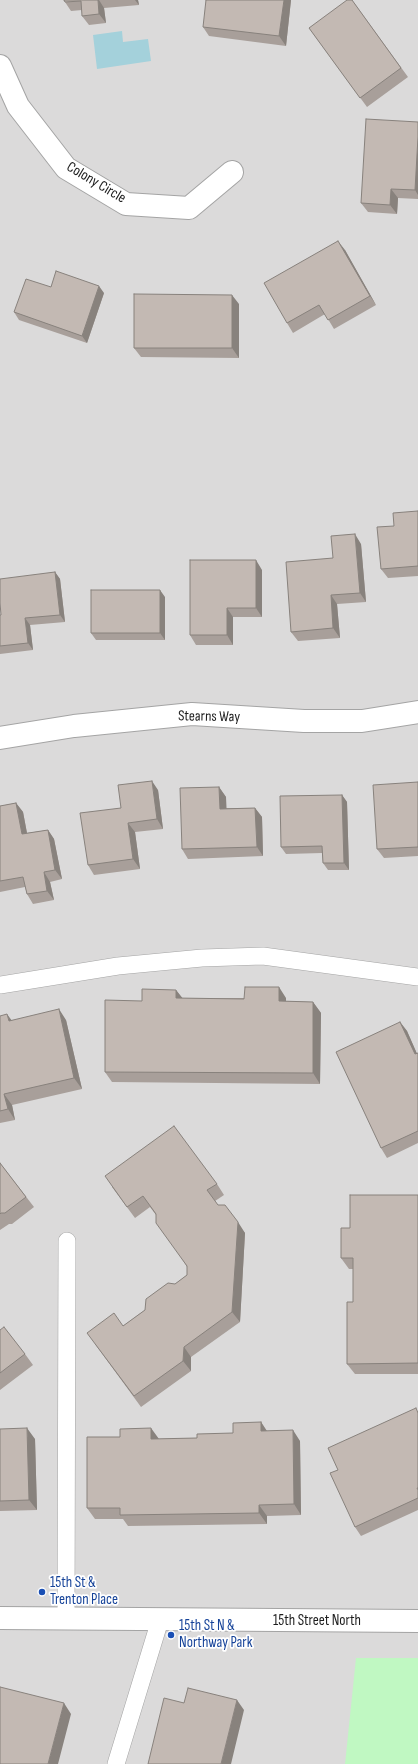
<!DOCTYPE html>
<style>
body{margin:0}
canvas{display:block;background:#eeeae3}
</style>
<canvas width="418" height="1764"></canvas>
<script>
const ctx = document.querySelector('canvas').getContext('2d');
ctx.lineJoin = 'round';
function fill(path, color) { ctx.fillStyle = color; ctx.fill(path, 'evenodd'); }
const poly = rows => new Path2D(rows.map(r => 'M' + r).join(''));
function strokePath(path, color, width, dash) { ctx.strokeStyle = color; ctx.lineWidth = width; ctx.lineCap = dash ? 'butt' : 'round'; ctx.setLineDash(dash || []); ctx.stroke(path); }
function write(font, color, halo, rows, align = 'center') {
  ctx.font = font + ' "Sofia Sans Condensed",sans-serif'; ctx.lineWidth = 3.5; ctx.setLineDash([]); ctx.textBaseline = 'middle'; ctx.strokeStyle = halo; ctx.fillStyle = color; for (const [text, x, y, turn = 0] of rows) {
    ctx.save(); ctx.translate(x, y); ctx.rotate((+turn || 0) * Math.PI / 180); ctx.textAlign = isNaN(turn) ? turn : align; if (halo) ctx.strokeText(text, 0, 0); ctx.fillText(text, 0, 0); ctx.restore();
  }
}
const residential = poly([
 [0,0,418,0,418,1764,0,1764]
]);
const park = poly([
 [356,1658,418,1658,418,1764,345,1764]
]);
const water = poly([
 [122,31,123,42,148,39,151,61,97,69,93,35]
]);
const lane = poly([
 [0,985,118,966,202,958,263,956,418,977],
 [66,1619,67,1241],
 [116,1764,160,1620]
]);
const street = poly([
 [0,66,18,106,66,168,126,204,189,208,232,172],
 [0,738,74,726,192,714,304,721,362,721,418,712],
 [0,1618,418,1621]
]);
const wall = poly([
 [64,0,138,0,139,5,104,8,106,23,89,25,82,16,82,10,71,11,65,2],
 [291,0,286,46,209,36,203,27],
 [352,0,408,77,367,107,309,28],
 [418,122,418,199,398,198,397,214,368,212,361,203],
 [345,250,376,305,334,329,325,314,293,333,287,323],
 [51,287,104,293,87,343,19,320,14,312],
 [239,304,239,358,141,357,134,348],
 [418,511,418,576,388,578,381,569,394,526],
 [361,544,366,602,337,604,340,638,298,641,291,632,333,558],
 [262,570,262,617,233,617,233,645,196,645,190,635],
 [55,572,60,579,65,622,30,625,33,650,0,654,0,615,1,615],
 [165,597,165,640,96,640,91,633],
 [418,782,418,856,384,858,377,849],
 [219,787,226,797,226,808,255,808,262,817,263,856,188,859,182,849],
 [158,790,163,829,135,832,140,869,94,875,88,865,121,808],
 [342,795,347,802,349,870,328,870,323,863,322,853,286,854,281,847],
 [16,803,23,812,27,833,48,830,54,839,62,879,50,882,54,900,33,904,27,894,25,887,0,892,0,806],
 [176,990,182,998,286,998,286,1001,313,1002,321,1013,320,1084,112,1082,105,1072],
 [0,1016,11,1020,66,1020,82,1089,12,1105,15,1120,0,1123],
 [400,1022,407,1031,417,1054,418,1053,418,1143,387,1158,381,1148],
 [0,1163,34,1207,12,1224,9,1224,0,1230],
 [217,1184,224,1195,215,1201,218,1205,245,1233,240,1322,191,1357,191,1371,141,1407,95,1344,123,1326,145,1310,175,1284,187,1275,187,1267,156,1215,150,1207,135,1218,112,1187],
 [418,1195,418,1374,355,1374,347,1364,353,1302,353,1269,349,1269,341,1258,350,1228],
 [0,1330,25,1354,33,1365,0,1390],
 [418,1411,418,1510,361,1536,355,1527,338,1470],
 [261,1422,267,1431,300,1441,301,1515,267,1516,267,1524,128,1526,123,1519,95,1519,87,1508,120,1437,158,1439,197,1438,233,1433],
 [0,1429,35,1439,37,1510,0,1511]
]);
const shadedWall = poly([
 [98,0,99,0,104,8,106,23,99,14],
 [135,0,138,0,139,5],
 [284,0,291,0,286,46,279,36],
 [418,137,418,195,415,190],
 [391,189,398,198,397,214,390,205],
 [338,241,345,250,376,305,370,296],
 [99,286,104,293,87,343,82,336],
 [232,295,239,304,239,358,232,348],
 [355,534,361,544,366,602,360,593],
 [256,560,262,570,262,617,256,608],
 [55,572,60,579,65,622,60,615],
 [160,590,165,597,165,640,160,633],
 [331,595,337,604,340,638,333,628],
 [227,608,233,617,233,645,227,635],
 [25,618,30,625,33,650,28,643],
 [152,781,158,790,163,829,157,819],
 [219,787,226,797,227,818,220,809],
 [342,795,347,802,349,870,344,863],
 [16,803,23,812,29,844,22,834],
 [255,808,262,817,263,856,257,847],
 [128,823,135,832,140,869,133,859],
 [48,830,54,839,62,879,55,870],
 [44,872,50,882,54,900,47,891],
 [279,987,286,998,286,1012,279,1001],
 [176,990,184,1000,176,998],
 [313,1002,321,1013,320,1084,313,1073],
 [59,1009,66,1020,82,1089,74,1078],
 [7,1014,15,1025,9,1021],
 [400,1022,407,1031,418,1056,415,1054],
 [4,1094,12,1105,15,1120,8,1109],
 [238,1222,245,1233,240,1322,232,1312],
 [184,1347,191,1357,191,1371,183,1361],
 [261,1422,268,1433,261,1431],
 [27,1428,35,1439,37,1510,29,1500],
 [151,1428,159,1439,151,1439],
 [293,1430,300,1441,301,1515,294,1504],
 [259,1505,267,1516,267,1524,259,1513],
 [237,1700,244,1710,231,1764,221,1764],
 [64,1703,71,1714,58,1764,48,1764]
]);
const building = poly([
 [64,0,98,0,99,14,82,16,81,1,65,2,64,0],
 [206,0,284,0,279,36,203,27,206,0],
 [347,0,352,0,401,68,360,98,309,28,347,0],
 [366,119,418,122,418,137,415,190,391,189,390,205,361,203,366,119],
 [338,241,370,296,328,320,319,305,287,323,264,283,338,241],
 [56,271,99,286,82,336,14,312,26,279,51,287,56,271],
 [134,294,232,295,232,348,134,348,134,294],
 [418,511,418,566,381,569,377,527,394,526,393,513,418,511],
 [355,534,360,593,331,595,333,628,291,632,286,562,333,558,331,536,355,534],
 [190,560,256,560,256,608,227,608,227,635,190,635,190,560],
 [55,572,60,615,25,618,28,643,0,646,0,615,1,615,0,603,0,579,55,572],
 [91,590,160,590,160,633,91,633,91,590],
 [152,781,157,819,128,823,133,859,88,865,80,813,121,808,118,785,152,781],
 [418,782,418,847,377,849,373,785,418,782],
 [219,787,220,809,255,808,257,847,182,849,180,788,219,787],
 [342,795,344,863,323,863,322,846,281,847,280,796,342,795],
 [16,803,22,834,48,830,55,870,44,872,47,891,27,894,23,877,0,881,0,806,16,803],
 [245,987,279,987,279,1001,313,1002,313,1073,105,1072,105,1000,142,1001,142,989,176,990,176,998,244,999,245,987],
 [59,1009,74,1078,4,1094,8,1109,0,1111,0,1016,7,1014,9,1021,59,1009],
 [400,1022,415,1054,418,1053,418,1131,381,1148,336,1052,400,1022],
 [174,1126,217,1184,207,1190,218,1205,225,1205,238,1222,232,1312,184,1347,183,1361,134,1396,87,1333,114,1313,123,1326,145,1310,146,1299,168,1283,175,1284,187,1275,187,1266,156,1223,156,1214,143,1196,127,1207,105,1176,174,1126],
 [0,1163,26,1197,5,1213,1,1213,0,1214,0,1163],
 [350,1195,418,1195,418,1363,347,1364,347,1302,353,1302,353,1258,341,1258,341,1228,350,1228,350,1195],
 [4,1327,25,1354,0,1373,0,1330,4,1327],
 [416,1408,418,1413,418,1488,417,1488,418,1490,418,1498,355,1527,330,1473,338,1470,328,1448,416,1408],
 [261,1422,261,1431,293,1430,294,1504,259,1505,259,1513,120,1515,120,1508,87,1508,87,1437,120,1437,120,1429,151,1428,151,1439,197,1438,197,1434,233,1433,233,1423,261,1422],
 [27,1428,29,1500,0,1501,0,1429,27,1428],
 [0,1687,64,1703,48,1764,0,1764,0,1687],
 [188,1688,237,1700,221,1764,148,1764,164,1698,184,1703,188,1688]
]);
const markers = [
 [42,1592,4,"#1a4fb4"],
 [171,1635,4,"#1a4fb4"]
];
const streetNames = [
 ["Colony Circle",96,183,31],
 ["Stearns Way",209,717,1],
 ["15th Street North",317,1621]
];
const transitNames = [
 ["15th St &",50,1583],
 ["Trenton Place",50,1600],
 ["15th St N &",179,1626],
 ["Northway Park",179,1643]
];
fill(residential, '#dbdada');
fill(park, '#c0f8c2');
fill(water, '#a4d1db');
strokePath(lane, '#a4a4a4', 18);
strokePath(street, '#a4a4a4', 24);
strokePath(lane, '#fff', 17);
strokePath(street, '#fff', 22);
fill(wall, '#a89f9a');
fill(shadedWall, '#88827d');
fill(building, '#c3b9b3');
strokePath(building, '#88827d', 1);
for (const [x, y, r, color] of markers) { const dot = new Path2D(); dot.arc(x, y, r, 0, 2 * Math.PI); ctx.fillStyle = color; ctx.fill(dot); strokePath(dot, '#fff', 1.5); }
write('15px', '#1d1d1d', '#fff', streetNames);
write('15px', '#164399', '#fff', transitNames, 'left');
</script>
